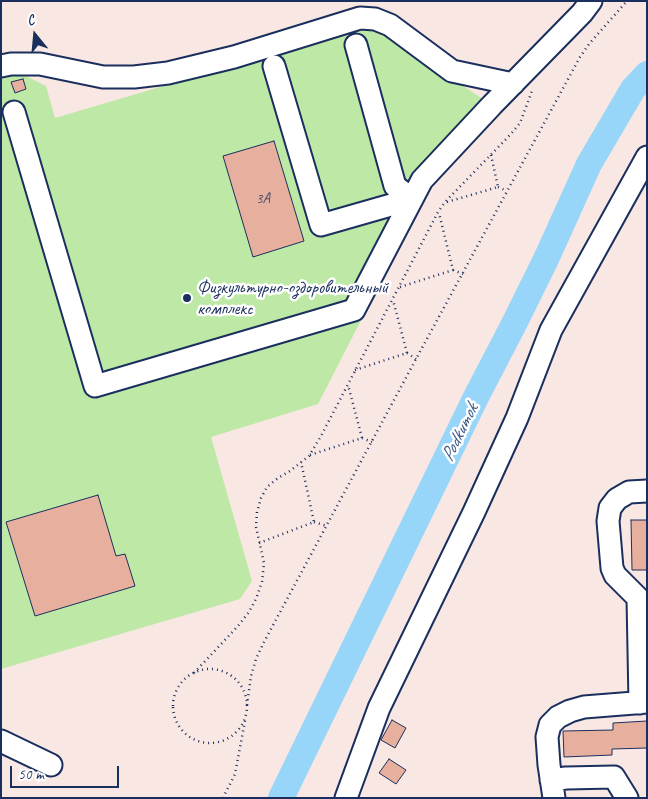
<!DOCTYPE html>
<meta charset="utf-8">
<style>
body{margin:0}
#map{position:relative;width:648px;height:799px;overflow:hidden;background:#f8e7e2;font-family:Caveat,sans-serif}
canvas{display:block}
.frame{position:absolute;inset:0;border:2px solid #1b2f5e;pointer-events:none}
.north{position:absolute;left:10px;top:10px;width:50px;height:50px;-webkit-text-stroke:4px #fff;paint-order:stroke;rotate:343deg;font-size:14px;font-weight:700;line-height:20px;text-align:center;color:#1b2f5e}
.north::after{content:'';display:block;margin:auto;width:18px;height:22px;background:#1b2f5e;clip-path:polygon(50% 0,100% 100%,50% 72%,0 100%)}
.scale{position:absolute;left:10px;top:766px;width:109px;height:22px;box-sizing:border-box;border:2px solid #1b2f5e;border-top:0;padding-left:6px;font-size:15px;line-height:18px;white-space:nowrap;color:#1b2f5e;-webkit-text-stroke:4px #fff;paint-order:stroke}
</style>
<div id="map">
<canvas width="648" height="799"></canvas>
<div class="frame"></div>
<div class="north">С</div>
<div class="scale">50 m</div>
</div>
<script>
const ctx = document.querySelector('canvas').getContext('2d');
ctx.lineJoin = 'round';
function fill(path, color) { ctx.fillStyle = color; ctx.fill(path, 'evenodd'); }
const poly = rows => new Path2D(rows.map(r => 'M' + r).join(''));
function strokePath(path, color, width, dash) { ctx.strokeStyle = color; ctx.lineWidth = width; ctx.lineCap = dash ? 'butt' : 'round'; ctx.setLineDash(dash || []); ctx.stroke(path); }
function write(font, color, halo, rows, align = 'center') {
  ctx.font = font + ' Caveat,sans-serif'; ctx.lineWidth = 5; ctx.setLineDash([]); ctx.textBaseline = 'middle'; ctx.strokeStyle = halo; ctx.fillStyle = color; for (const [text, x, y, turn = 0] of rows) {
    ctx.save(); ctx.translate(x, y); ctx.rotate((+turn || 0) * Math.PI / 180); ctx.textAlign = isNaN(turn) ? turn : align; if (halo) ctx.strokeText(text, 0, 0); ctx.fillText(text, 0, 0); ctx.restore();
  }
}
const green = poly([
 [370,25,483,99,500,115,427,192,318,404,211,437,252,581,240,599,1,669,1,79,20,73,46,86,55,118]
]);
const river = poly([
 [281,798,476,397,515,322,547,257,589,164,633,89,647,74]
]);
const building = poly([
 [23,79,26,89,15,93,11,82,23,79],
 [274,141,304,241,253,257,223,156,274,141],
 [98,495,116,556,125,554,135,586,35,616,6,522,98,495],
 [631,520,647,520,647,570,632,570,631,520],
 [392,720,406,728,395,748,381,740,392,720],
 [647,721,647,748,612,749,612,755,564,757,563,731,613,730,613,723,647,721],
 [389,759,406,770,396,784,379,773,389,759]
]);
const path = poly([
 [498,187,507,191],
 [447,202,498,187,491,155],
 [453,270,463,274],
 [400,287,453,270,439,213],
 [407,353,416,359],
 [355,370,407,353,393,300],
 [362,438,372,442],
 [310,455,362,438,348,385],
 [314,522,327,526],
 [259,543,314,522,301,462],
 '173 706a37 37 0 1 1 74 0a37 37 0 1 1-74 0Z',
 [194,673,238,626,249,612,256,599,262,582,264,563,256,527,257,512,261,498,267,487,278,478,290,471,309,456,321,436,438,212,445,202,511,134,520,123,532,91],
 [247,705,251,676,256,659,264,642,416,359,580,57,589,44,627,1],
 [223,798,235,774,245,721]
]);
const minor = poly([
 [356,45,395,186,412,199],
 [1,66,11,64,40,64,103,77,134,77,168,73,234,57,360,18,375,19,390,25,452,71,513,84],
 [274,66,321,225,412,199],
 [14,112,95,386,354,310,422,180,492,105,582,13,591,1],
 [640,703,638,598,615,575,612,568,608,521,610,508,617,499,629,492,647,491],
 [1,741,51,765],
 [551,780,566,778,614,777,627,798],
 [346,798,379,708,474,512,517,418,551,330,647,157],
 [554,798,549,765,547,737,550,725,558,717,570,711,584,707,647,702]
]);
const markers = [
 [187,298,5,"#1b2f5e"]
];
const numberNames = [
 ["3А",263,199]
];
const poiNames = [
 ["Физкультурно-оздоровительный",197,288],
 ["комплекс",197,309]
];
const waterNames = [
 ["Podkumok",460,433,-64]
];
fill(green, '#bde8a5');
strokePath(river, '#98d6f9', 26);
fill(building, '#e7af9e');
strokePath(building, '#1b2f5e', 1);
strokePath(minor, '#1b2f5e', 25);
strokePath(path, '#1b2f5e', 2.5, [1, 4]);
strokePath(minor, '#fff', 21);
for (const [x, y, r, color] of markers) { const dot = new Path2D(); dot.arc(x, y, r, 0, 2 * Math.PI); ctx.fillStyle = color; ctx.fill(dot); strokePath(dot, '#fff', 2); }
write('15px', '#4e4f6e', null, numberNames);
write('18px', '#1b2f5e', '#fff', poiNames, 'left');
write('italic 19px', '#3a5985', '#fff', waterNames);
</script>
